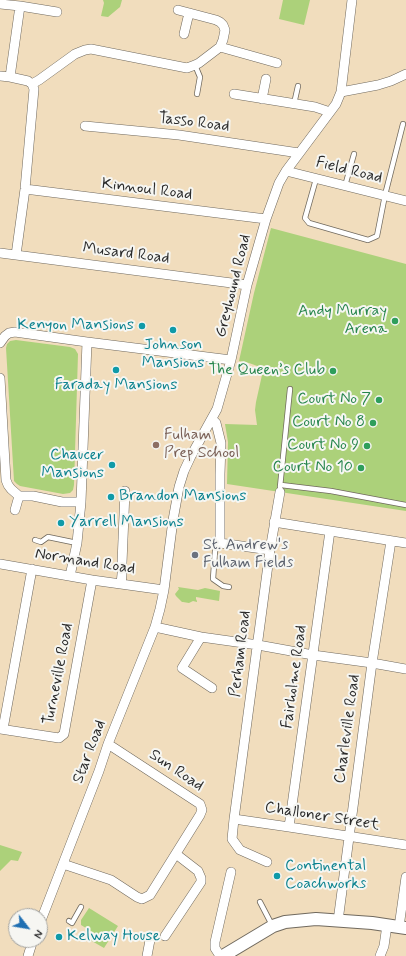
<!DOCTYPE html>
<meta charset="utf-8">
<style>
body{margin:0}
#map{position:relative;width:406px;height:956px;overflow:hidden;background:#f1ddbd;font-family:Mynerve,sans-serif}
canvas{display:block}
.north{position:absolute;left:8px;top:908px;width:40px;height:40px;box-sizing:border-box;background:#f6f6f2;border:1px solid #a5a5a2;border-radius:50%;rotate:121deg;font-size:11px;font-weight:700;line-height:16px;text-align:center;color:#2b2b2b}
.north::after{content:'';display:block;margin:auto;width:14px;height:18px;background:#1f6fb2;clip-path:polygon(50% 0,100% 100%,50% 72%,0 100%)}
</style>
<div id="map">
<canvas width="406" height="956"></canvas>
<div class="north">N</div>
</div>
<script>
const ctx = document.querySelector('canvas').getContext('2d');
ctx.lineJoin = 'round';
function fill(path, color) { ctx.fillStyle = color; ctx.fill(path, 'evenodd'); }
const poly = rows => new Path2D(rows.map(r => 'M' + r).join(''));
function strokePath(path, color, width, dash) { ctx.strokeStyle = color; ctx.lineWidth = width; ctx.lineCap = dash ? 'butt' : 'round'; ctx.setLineDash(dash || []); ctx.stroke(path); }
function write(font, color, halo, rows, align = 'center') {
  ctx.font = font + ' Mynerve,sans-serif'; ctx.lineWidth = 4; ctx.setLineDash([]); ctx.textBaseline = 'middle'; ctx.strokeStyle = halo; ctx.fillStyle = color; for (const [text, x, y, turn = 0] of rows) {
    ctx.save(); ctx.translate(x, y); ctx.rotate((+turn || 0) * Math.PI / 180); ctx.textAlign = isNaN(turn) ? turn : align; if (halo) ctx.strokeText(text, 0, 0); ctx.fillText(text, 0, 0); ctx.restore();
  }
}
const green = poly([
 [103,0,122,0,120,7,108,17,101,16,104,3],
 [283,0,310,0,304,25,279,19],
 [271,228,406,264,406,511,227,484,228,442,225,424,257,425,255,410,256,402,262,375,260,374,260,367,249,363,239,361,254,293],
 [16,340,70,347,75,349,78,354,74,485,73,490,70,493,63,494,20,486,17,484,14,481,6,348,7,344,10,341],
 [178,587,198,590,205,588,220,591,219,601,196,597,196,599,197,601,197,602,193,601,189,603,183,602,182,602,176,596,175,594,179,589],
 [0,845,22,852,18,861,11,860,0,871],
 [89,908,118,926,104,948,90,940,94,933,81,925,81,920]
]);
const lane = poly([
 [195,65,200,77,197,94],
 [294,104,298,86],
 [316,179,305,218,309,223,368,240,377,236,385,195,403,124],
 [345,186,354,154],
 [281,485,331,491,406,505],
 [280,487,290,389],
 [35,540,41,542,48,537,77,543],
 [220,543,215,551,213,579,223,586,229,587],
 [260,902,272,925],
 [69,921,72,923,81,907]
]);
const street = poly([
 [0,4,20,6],
 [178,10,216,20,220,22,223,25,225,30,223,40,220,47],
 [184,34,189,13],
 [0,76,10,77,28,81,32,84,34,89,25,189,16,255],
 [10,77,20,6,57,12],
 [32,84,39,80,75,54,85,50,91,49,187,68,195,65,199,63,220,47,277,63],
 [341,92,378,85,391,81,406,74],
 [234,94,315,107,330,112],
 [262,99,266,79],
 [85,126,179,135,299,153],
 [286,171,406,201],
 [25,189,266,219],
 [0,253,247,285],
 [0,343,5,336,9,333,15,332,22,333,87,342,231,360],
 [0,378,6,480,8,485,11,489,19,496,33,496,62,502,81,502,77,543,70,576],
 [212,419,216,423,221,443,220,474,220,543,270,550],
 [81,502,87,342],
 [15,510,19,496],
 [274,522,406,543],
 [122,563,125,491],
 [0,564,92,580,164,590],
 [121,584,122,574],
 [155,627,201,637,258,645,313,655,372,663,406,669],
 [201,637,182,668,212,688],
 [0,729,59,738,64,734,92,580],
 [3,729,32,569],
 [234,819,289,827,406,845],
 [289,827,330,531],
 [267,862,240,850,232,839,234,819,270,550,280,492],
 [63,864,111,880,137,897,142,899,150,895,200,815,202,810,200,804,108,744],
 [338,921,372,663,391,541],
 [40,923,99,771,108,744,155,627,160,609,164,590,173,520,179,487,184,471,191,456,217,409,231,360,247,285,266,219,279,183,286,171,336,104,341,92,352,0],
 [399,927,406,877],
 [165,936,201,882,201,878,198,871,176,854],
 [28,956,33,940],
 [147,956,150,940],
 [220,956,215,948,215,942,231,872],
 [380,956,384,946,387,925]
]);
const secondary = poly([
 [223,956,273,926,285,922,316,919,372,923,406,928]
]);
const markers = [
 [395,321,4,"#2e9e5b"],
 [142,326,4,"#0f9aa8"],
 [173,330,4,"#0f9aa8"],
 [116,370,4,"#0f9aa8"],
 [333,371,4,"#2e9e5b"],
 [379,400,4,"#2e9e5b"],
 [373,423,4,"#2e9e5b"],
 [156,445,4,"#8d6e63"],
 [367,446,4,"#2e9e5b"],
 [112,465,4,"#0f9aa8"],
 [361,468,4,"#2e9e5b"],
 [111,497,4,"#0f9aa8"],
 [61,523,4,"#0f9aa8"],
 [195,555,4,"#6b7280"],
 [277,876,4,"#0f9aa8"],
 [59,937,4,"#0f9aa8"]
];
const streetNames = [
 ["Tasso Road",194,123,7],
 ["Field Road",349,171,14],
 ["Kinnoul Road",147,190,7],
 ["Musard Road",126,254,7],
 ["Greyhound Road",234,286,-76],
 ["Normand Road",85,562,9],
 ["Perham Road",241,654,-83],
 ["Turneville Road",59,674,-79],
 ["Fairholme Road",295,677,-82],
 ["Charleville Road",348,729,-82],
 ["Star Road",90,752,-69],
 ["Sun Road",176,771,34],
 ["Challoner Street",322,817,9]
];
const leisureNames = [
 ["Andy Murray",387,312],
 ["Arena",387,330],
 ["The Queen’s Club",325,371],
 ["Court No 7",371,400],
 ["Court No 8",365,423],
 ["Court No 9",359,446],
 ["Court No 10",353,468]
];
const cultureNames = [
 ["Kenyon Mansions",134,326,"right"],
 ["Johnson",173,346,"center"],
 ["Mansions",173,364,"center"],
 ["Faraday Mansions",116,386,"center"],
 ["Chaucer",104,456,"right"],
 ["Mansions",104,474,"right"],
 ["Brandon Mansions",119,497],
 ["Yarrell Mansions",69,523],
 ["Continental",285,867],
 ["Coachworks",285,885],
 ["Kelway House",67,937]
];
const educationNames = [
 ["Fulham",164,436],
 ["Prep School",164,454]
];
const worshipNames = [
 ["St. Andrew's",203,546],
 ["Fulham Fields",203,564]
];
fill(green, '#acd17a');
strokePath(lane, '#70695e', 6);
strokePath(street, '#70695e', 10);
strokePath(secondary, '#70695e', 14);
strokePath(lane, '#fff', 4.5);
strokePath(street, '#fff', 9);
strokePath(secondary, '#fff', 12);
for (const [x, y, r, color] of markers) { const dot = new Path2D(); dot.arc(x, y, r, 0, 2 * Math.PI); ctx.fillStyle = color; ctx.fill(dot); strokePath(dot, '#f6f6f2', 1.5); }
write('16px', '#2b2b2b', '#f6f6f2', streetNames);
write('16px', '#27864d', '#f6f6f2', leisureNames, 'right');
write('16px', '#0d838f', '#f6f6f2', cultureNames, 'left');
write('16px', '#785e54', '#f6f6f2', educationNames, 'left');
write('16px', '#5b616d', '#f6f6f2', worshipNames, 'left');
</script>
